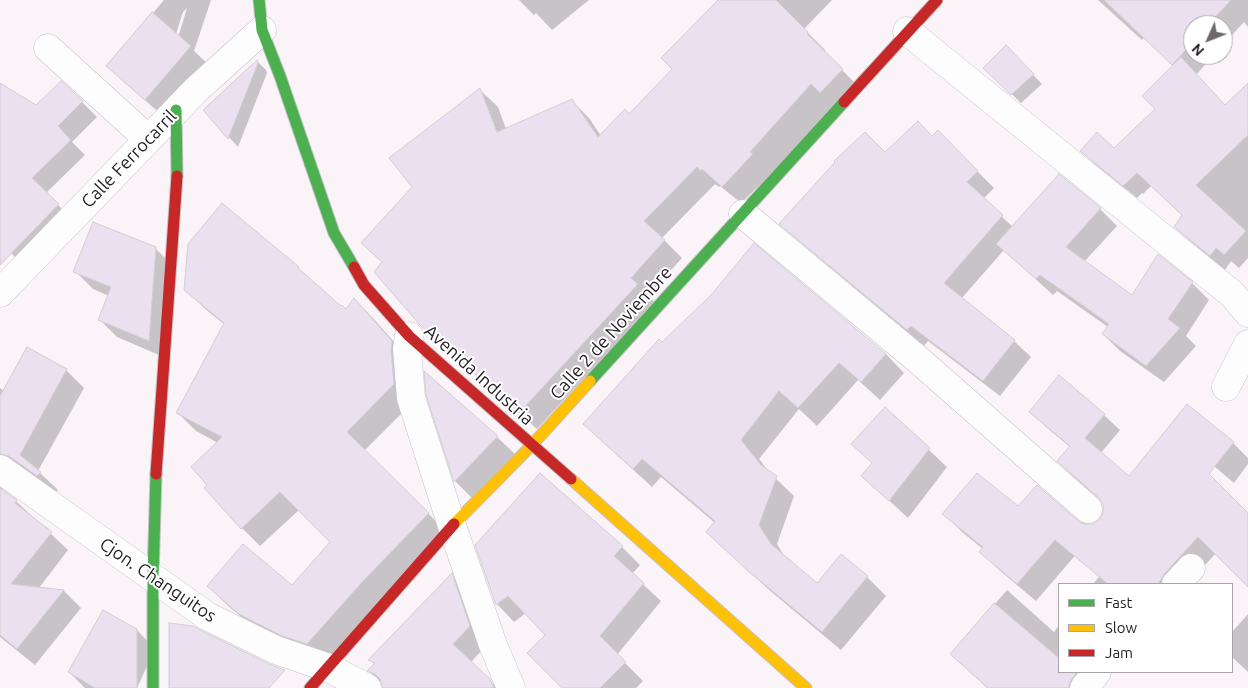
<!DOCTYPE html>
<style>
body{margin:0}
#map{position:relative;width:1248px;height:688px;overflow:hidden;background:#faf4f9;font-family:Ubuntu,sans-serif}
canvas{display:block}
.legend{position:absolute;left:1058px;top:583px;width:175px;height:90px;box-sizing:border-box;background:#fff;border:1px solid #a7a5a7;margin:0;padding:6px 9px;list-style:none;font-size:15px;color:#231d22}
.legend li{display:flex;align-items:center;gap:10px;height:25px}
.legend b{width:25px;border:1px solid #a7a5a7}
.north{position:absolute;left:1183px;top:15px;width:50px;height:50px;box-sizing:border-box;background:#fff;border:1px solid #a7a5a7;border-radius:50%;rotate:226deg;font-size:14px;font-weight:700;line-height:20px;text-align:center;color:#231d22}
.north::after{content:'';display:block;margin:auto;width:18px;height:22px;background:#6e686d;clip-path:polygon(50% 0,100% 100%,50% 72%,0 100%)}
</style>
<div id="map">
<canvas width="1248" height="688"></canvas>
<ul class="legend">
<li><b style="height:6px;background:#4caf50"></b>Fast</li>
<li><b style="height:6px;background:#ffc107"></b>Slow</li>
<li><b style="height:6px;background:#c62828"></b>Jam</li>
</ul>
<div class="north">N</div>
</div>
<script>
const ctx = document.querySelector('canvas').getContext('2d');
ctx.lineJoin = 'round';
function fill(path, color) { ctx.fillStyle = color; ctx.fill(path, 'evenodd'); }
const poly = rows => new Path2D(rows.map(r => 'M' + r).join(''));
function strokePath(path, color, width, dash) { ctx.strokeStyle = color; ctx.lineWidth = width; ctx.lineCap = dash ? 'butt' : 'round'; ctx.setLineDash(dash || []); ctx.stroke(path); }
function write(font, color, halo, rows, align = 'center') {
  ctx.font = font + ' Ubuntu,sans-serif'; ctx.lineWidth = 4; ctx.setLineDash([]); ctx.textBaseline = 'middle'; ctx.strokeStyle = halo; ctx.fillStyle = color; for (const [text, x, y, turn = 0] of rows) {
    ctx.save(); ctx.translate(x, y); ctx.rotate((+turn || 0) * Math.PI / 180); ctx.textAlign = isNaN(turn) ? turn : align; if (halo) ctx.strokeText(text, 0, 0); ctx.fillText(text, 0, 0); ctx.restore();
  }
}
const shadow = poly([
 [164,0,211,0,194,51,208,64,163,116,125,83,108,66],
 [187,8,177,41,174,40,183,12],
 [519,0,589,0,552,30,536,13,534,15],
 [734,0,832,0,804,29,825,50,824,52,860,88,741,203,720,186,719,187,715,184,662,238,682,258,648,296,654,302,537,429,439,342,421,324,383,263,362,243,414,188,480,90,498,107,506,129,571,100,589,118,601,136,629,115,674,69],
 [1098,0,1248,0,1248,27,1244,22,1223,45,1223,25,1193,25,1193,55,1214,55,1196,75,1226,106,1248,85,1248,258,1239,268,1231,261,1225,270,1190,241,1176,227,1183,216,1151,186,1143,194,1142,193,1137,198,1096,165,1082,151,1114,150,1157,109,1174,66,1144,37,1142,40],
 [1006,47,1042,84,1021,103,985,68],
 [257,61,266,70,267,73,238,147,205,110],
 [82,102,97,117,72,142,85,155,46,193,73,220,26,268,0,242,0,106,36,107],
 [938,132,994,188,983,199,1013,227,1100,209,1117,226,1084,262,1133,297,1158,256,1192,283,1209,300,1186,336,1196,346,1164,382,1120,351,1103,334,1108,327,1057,291,1053,295,1004,250,961,299,1014,341,1031,357,1000,396,928,341,924,346,798,240,781,224,885,154,932,137],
 [155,248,173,266,166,358,117,337,99,319,109,296,93,289,75,271],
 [298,268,309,279,346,311,354,299,372,317,410,360,412,403,364,451,447,532,326,662,259,632,226,604,208,586,292,587,332,542,299,510,260,546,242,528,209,485,218,443,196,431,178,413,225,325,204,308,186,289],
 [662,343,886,354,904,373,880,400,858,380,817,426,799,409,759,459,770,473,794,496,777,544,785,557,817,584,841,556,867,577,886,596,841,650,768,589,707,532,715,523,661,477,652,487,604,443,585,424],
 [66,370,84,388,38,471,58,490,55,493,2,485,3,491,16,501,68,550,39,588,64,591,81,608,35,665,0,637,0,388,4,391],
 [1060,377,1104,415,1120,430,1101,453,1111,509,1074,477,1059,461,1070,447,1046,427,1031,412],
 [428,395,497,437,515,454,473,499,456,482],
 [885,409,947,467,908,518,881,493,873,464],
 [1233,443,1248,458,1248,464,1234,483,1188,444],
 [1195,462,1248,515,1248,585,1216,553,1188,584,1093,584],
 [540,475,622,547,640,565,632,574,661,601,617,655,643,681,636,688,564,688,547,635,526,613,514,622,497,604],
 [1019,508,1091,537,1036,601,999,570,981,552,983,549,962,532,944,514],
 [452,575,469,593,487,645,471,662,498,688,384,688,383,684,369,671,375,665,370,660],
 [1007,590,1054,632,1059,625,1059,672,1113,672,1111,674,1109,675,1095,688,987,688,951,654],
 [1248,614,1248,672,1232,657,1232,632],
 [137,630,155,649,137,688,85,688,69,672]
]);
const building = poly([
 [718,0,776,0,808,32,807,34,843,69,820,93,811,84,750,152,753,154,722,187,702,169,701,171,697,167,644,221,665,240,631,278,638,284,519,413,420,325,374,272,382,262,361,243,412,187,389,158,480,88,497,132,572,99,598,137,625,109,629,114,672,69,661,58,718,0],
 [1104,0,1231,0,1208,25,1193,25,1193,42,1172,65,1104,0],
 [152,12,191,46,145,100,106,66,152,12],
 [1006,45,1034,74,1011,95,983,68,1006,45],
 [1181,57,1225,105,1248,83,1248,135,1196,185,1246,231,1224,255,1216,248,1210,256,1174,227,1182,215,1137,173,1123,186,1080,151,1097,132,1114,148,1155,109,1142,96,1181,57],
 [257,60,258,63,228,139,203,110,257,60],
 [61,81,83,101,58,126,71,140,32,178,59,204,0,265,0,83,36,105,61,81],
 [918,121,932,136,938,130,978,171,967,182,1003,215,944,283,1015,340,983,381,911,326,907,330,779,224,835,162,834,161,865,132,885,152,918,121],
 [1059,174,1101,208,1066,247,1132,295,1158,254,1193,282,1168,319,1180,328,1146,366,1102,334,1109,324,1040,275,1036,279,996,244,1059,174],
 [222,203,299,267,298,268,341,306,342,305,346,309,354,298,392,341,391,350,394,384,347,432,429,513,364,580,307,644,282,636,239,614,207,586,243,544,292,585,330,542,280,492,241,529,204,488,207,485,191,467,222,437,176,413,224,323,184,290,188,244,222,203],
 [93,222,156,247,149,341,98,320,111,287,73,272,93,222],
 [754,243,886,354,861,382,839,363,798,408,779,391,741,440,761,465,777,476,759,525,771,544,817,583,841,554,868,576,822,632,748,571,706,532,715,521,642,459,633,469,583,424,659,339,662,342,711,295,754,243],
 [27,347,67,369,20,455,41,472,37,476,9,456,0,454,0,396,27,347],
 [424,371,498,436,454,482,426,395,424,371],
 [1059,375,1105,414,1085,438,1129,476,1187,404,1234,442,1209,474,1248,513,1248,587,1198,537,1165,573,1158,584,1108,584,1055,540,1017,584,979,552,983,547,942,514,977,473,1018,506,1037,485,1078,521,1084,524,1093,524,1100,519,1103,513,1103,504,1099,498,1057,461,1070,446,1029,412,1059,375],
 [885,407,930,448,889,501,861,476,872,463,851,444,885,407],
 [540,473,623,546,614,556,644,583,600,636,626,662,600,688,562,688,527,653,545,635,508,596,496,605,475,545,540,473],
 [0,488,17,500,15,503,52,532,11,584,64,590,17,649,0,635,0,488],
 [452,573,470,626,453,644,490,679,494,688,383,688,380,679,375,674,367,671,375,663,368,660,452,573],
 [994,603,1059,658,1059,672,1077,672,1072,679,1069,685,1069,688,988,688,950,654,994,603],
 [103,610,137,629,137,688,95,688,68,672,103,610],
 [169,623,193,626,200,630,269,664,285,670,269,688,169,688,169,623]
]);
const street = poly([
 [907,31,1232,294,1248,313],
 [48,48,148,139],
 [743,214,915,357,1088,509],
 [0,293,197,89,262,30],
 [409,336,407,349,411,398,452,526,493,645,511,688],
 [1226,387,1248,344],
 [0,469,207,616,276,650,329,668,367,688],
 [1176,584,1191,568],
 [1084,688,1097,672]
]);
const fast = poly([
 [259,0,262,30,280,76,334,233,354,267],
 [176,110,177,176],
 [590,381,844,102],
 [153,688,153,578,156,474]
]);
const slow = poly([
 [571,479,806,688],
 [454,524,532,445,590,381]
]);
const jam = poly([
 [844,102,937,0],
 [354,267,364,285,409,336,571,479],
 [156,474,177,176],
 [310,688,454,524]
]);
const streetNames = [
 ["Calle Ferrocarril",129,159,-46],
 ["Calle 2 de Noviembre",611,333,-48],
 ["Avenida Industria",479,375,42],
 ["Cjon. Changuitos",158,580,34]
];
fill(shadow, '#0003');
fill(building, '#eae0ef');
strokePath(building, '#d2ced3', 1);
strokePath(street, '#c7c2c6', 29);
strokePath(fast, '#c7c2c6', 13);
strokePath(slow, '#c7c2c6', 13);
strokePath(jam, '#c7c2c6', 13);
strokePath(street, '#fefdfe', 28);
strokePath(fast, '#4caf50', 11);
strokePath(slow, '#ffc107', 11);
strokePath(jam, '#c62828', 11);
write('18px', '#231d22', '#fff', streetNames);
</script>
